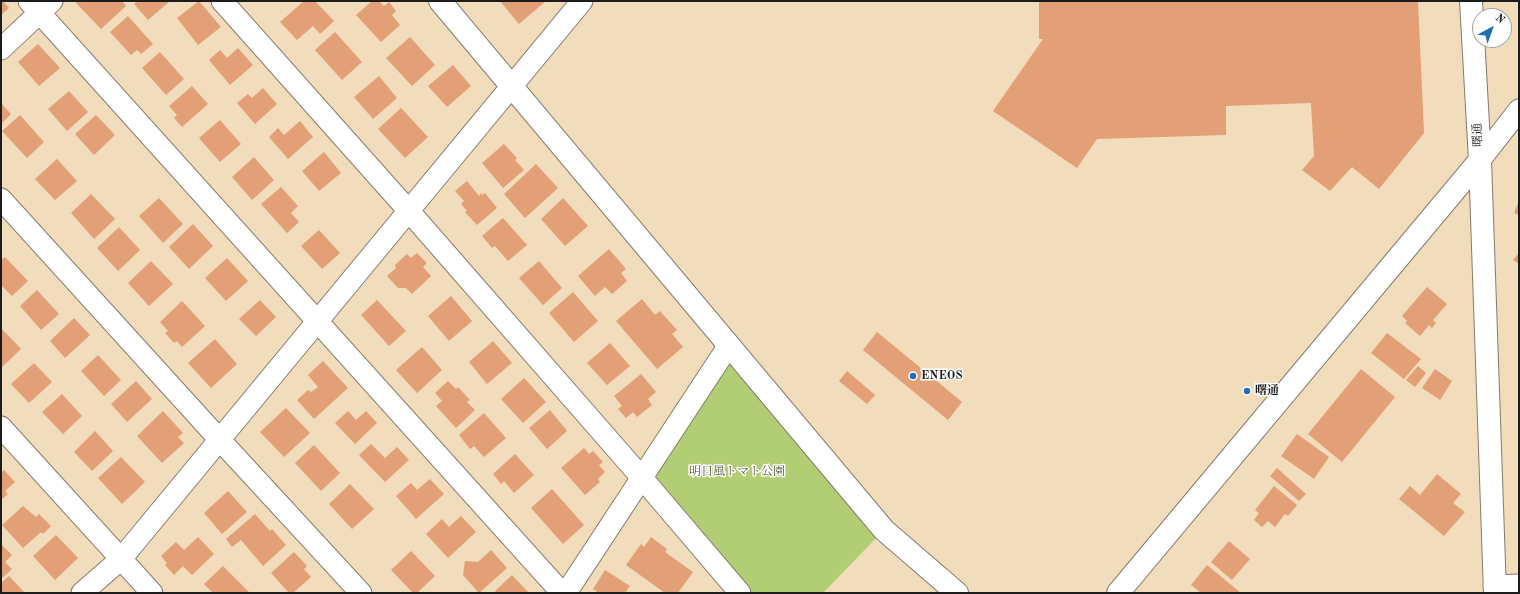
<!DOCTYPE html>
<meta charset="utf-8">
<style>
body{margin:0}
#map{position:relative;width:1520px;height:594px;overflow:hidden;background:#f1dcbb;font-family:"Old Standard TT",serif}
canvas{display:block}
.frame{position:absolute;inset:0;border:2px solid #1c1c1c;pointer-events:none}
.north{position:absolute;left:1472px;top:8px;width:40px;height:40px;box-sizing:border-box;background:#fff;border:1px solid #a4a4a4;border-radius:50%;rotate:41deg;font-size:11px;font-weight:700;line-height:16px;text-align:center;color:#1c1c1c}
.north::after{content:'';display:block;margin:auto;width:14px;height:18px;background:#1f6fb2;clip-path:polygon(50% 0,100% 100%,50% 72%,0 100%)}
</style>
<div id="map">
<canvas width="1520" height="594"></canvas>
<div class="frame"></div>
<div class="north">N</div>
</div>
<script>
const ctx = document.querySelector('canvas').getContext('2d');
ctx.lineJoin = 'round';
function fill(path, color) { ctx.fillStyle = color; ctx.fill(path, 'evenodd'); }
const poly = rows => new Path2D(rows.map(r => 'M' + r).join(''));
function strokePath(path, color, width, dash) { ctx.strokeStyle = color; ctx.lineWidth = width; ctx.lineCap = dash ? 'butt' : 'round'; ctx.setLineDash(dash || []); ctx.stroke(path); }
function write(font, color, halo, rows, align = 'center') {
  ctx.font = font + ' "Old Standard TT","Noto Serif JP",serif'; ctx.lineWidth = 3; ctx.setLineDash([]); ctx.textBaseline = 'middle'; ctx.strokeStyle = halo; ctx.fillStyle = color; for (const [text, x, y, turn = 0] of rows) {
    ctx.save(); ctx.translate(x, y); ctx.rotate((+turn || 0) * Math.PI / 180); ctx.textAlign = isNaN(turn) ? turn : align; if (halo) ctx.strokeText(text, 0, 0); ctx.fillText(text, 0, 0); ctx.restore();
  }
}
const green = poly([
 [729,345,884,530,823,593,740,593,642,478]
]);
const building = poly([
 [1,1,3,1,9,8,1,15],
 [78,1,108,1,109,2,111,1,122,1,126,6,101,29,76,3],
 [138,1,170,1,148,20,134,4],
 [199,1,221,27,198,45,177,18],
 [304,1,315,1,334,21,320,34,313,26,297,40,280,22],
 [372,1,379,1,384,6,389,2,396,11,392,15,400,25,381,42,356,15],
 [500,1,546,1,519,24],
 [1039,1,1418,1,1424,133,1379,189,1352,167,1330,191,1302,170,1314,156,1311,103,1226,106,1226,135,1097,139,1077,168,993,111,1043,39,1039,39],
 [128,16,153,44,141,54,137,50,131,55,110,32],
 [335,32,362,62,342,80,315,50],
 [410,37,435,65,412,86,386,58],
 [38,44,60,68,39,86,18,62],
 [238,48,253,65,230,85,209,60,220,50,227,58],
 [160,52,184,79,166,95,142,68],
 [453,65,471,86,447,107,428,86],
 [379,76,397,98,373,119,354,97],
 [192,86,208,104,182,127,174,118,177,115,169,106],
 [263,88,277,104,255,124,237,103,248,94,252,98],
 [69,91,88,112,67,131,48,109],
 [1,103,11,114,1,124],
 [401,108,428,137,405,158,378,129],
 [20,115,44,142,27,158,2,131],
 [96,115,115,135,94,155,75,134],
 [220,120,241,144,220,162,199,138],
 [300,121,313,137,288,159,269,137,278,128,284,135],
 [504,144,517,158,515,160,524,170,503,188,482,163],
 [324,152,341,173,319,191,302,171],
 [254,157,274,180,252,200,232,177],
 [57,159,77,181,55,200,35,179],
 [536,164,558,188,525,218,504,194],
 [467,181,479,196,481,193,483,195,485,193,497,208,477,225,465,212,467,211,461,204,464,201,455,191],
 [281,187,298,206,291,213,299,222,287,233,261,204],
 [91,194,115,219,94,239,71,213],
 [159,198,183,224,163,243,139,216],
 [563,198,588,226,565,246,541,219],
 [1519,201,1519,215,1514,213],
 [503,218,527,245,508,261,495,246,492,248,482,236],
 [193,224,213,246,189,269,169,247],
 [119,227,140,250,118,271,97,248],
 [319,230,340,253,322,269,301,246],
 [609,249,626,269,621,273,627,281,612,294,605,287,595,296,578,276],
 [417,253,427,263,423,267,431,276,412,294,406,288,398,288,387,276,396,268,395,265,407,254,411,258],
 [1519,253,1519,264,1513,260],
 [5,257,28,281,12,296,1,285,1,260],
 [227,258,248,281,226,301,205,278],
 [151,261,173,284,149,306,128,283],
 [539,261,562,288,543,305,519,278],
 [1427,287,1447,304,1433,320,1436,323,1432,328,1429,325,1420,336,1405,323,1407,321,1402,316],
 [37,290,59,314,41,330,20,306],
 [573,292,598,321,574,342,549,313],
 [451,296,472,321,449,341,428,316],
 [642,299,655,315,660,311,677,330,672,334,683,347,657,369,616,321],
 [260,300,276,317,256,336,239,319],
 [377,300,406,331,389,346,361,315],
 [182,301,205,326,182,347,177,341,174,343,165,333,168,331,160,322],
 [74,318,90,335,65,358,50,341],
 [1,328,21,349,1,368],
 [877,332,962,402,948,420,863,350],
 [1387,333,1421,359,1404,379,1371,353],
 [215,339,237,364,211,388,188,363],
 [493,341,512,363,487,384,469,362],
 [610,343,630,366,607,385,587,363],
 [422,347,442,370,417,393,396,370],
 [98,355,121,380,104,396,81,371],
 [323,361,348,388,314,419,297,400,308,390,311,392,318,387,308,375],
 [34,363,52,382,29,403,11,384],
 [1418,366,1426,373,1415,387,1406,380],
 [1361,369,1395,397,1342,462,1308,434],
 [1435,369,1452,381,1440,400,1422,388],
 [847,371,875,395,867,404,839,381],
 [641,374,656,392,648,399,652,405,637,417,633,412,626,418,618,409,622,406,614,396],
 [524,378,546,402,523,423,501,399],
 [136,381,152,399,127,422,111,404],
 [448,381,456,389,458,387,470,400,467,402,475,410,456,428,436,406,442,401,435,393],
 [62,394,82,416,63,434,42,412],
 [286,408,310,433,284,457,260,432],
 [550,410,567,431,547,449,529,428],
 [163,411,183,433,178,437,184,443,162,463,137,436],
 [348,411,356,420,366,411,377,423,355,444,335,423],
 [484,413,506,438,484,457,474,446,470,449,459,435],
 [95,431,113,451,92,471,74,452],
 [1297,434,1329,457,1314,479,1281,456],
 [371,444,385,458,397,447,409,460,385,482,359,455],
 [314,445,340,473,321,491,295,463],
 [584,448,589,454,593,451,603,462,599,465,605,472,598,479,600,482,585,495,561,468],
 [515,454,534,475,514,493,504,481,501,484,493,474],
 [121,457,145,482,122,504,98,478],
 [1277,468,1306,494,1299,501,1270,476],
 [4,470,15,482,5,491,8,494,1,500,1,473],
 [1437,474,1461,494,1453,503,1465,512,1444,536,1399,499,1410,486,1420,495],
 [430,479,444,494,416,519,396,496,411,483,417,490],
 [350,484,374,509,352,529,329,504],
 [1274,486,1297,505,1288,516,1285,514,1275,527,1268,521,1262,527,1254,520,1259,513,1255,510],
 [552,489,584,525,563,544,531,508],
 [228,491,247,512,222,534,204,513],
 [23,506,36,517,39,514,51,526,43,534,41,532,23,548,2,525],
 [255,514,270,531,272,529,286,545,263,566,241,540,232,547,226,539],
 [461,516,476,532,448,558,426,534,442,519,449,527],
 [56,535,78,558,55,580,33,556],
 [198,537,214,554,192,575,183,566,174,575,165,565,167,563,161,556,176,542,184,550],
 [651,537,667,549,665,552,693,572,678,593,665,593,626,565,641,544,644,547],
 [1229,541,1250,559,1232,580,1211,562],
 [1,544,12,555,5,562,12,569,1,579],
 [491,550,507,568,479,593,463,575,465,561,478,562],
 [411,551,435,576,417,593,413,593,391,570],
 [294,552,307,566,304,569,311,577,293,593,289,593,271,573],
 [1207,565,1241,593,1201,593,1191,585],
 [223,566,250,593,213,593,204,584],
 [605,570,630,586,625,593,599,593,593,589],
 [512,575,529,593,497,593,495,591],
 [9,576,25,593,1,593,1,583]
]);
const minor = poly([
 [29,1,562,593],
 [222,1,408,210,642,478,740,593],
 [1,49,52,1],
 [1480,160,1519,110],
 [1,199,219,439,361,593],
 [1,427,152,593],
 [1494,586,1519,585],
 [82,593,121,559,582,1],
 [566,593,729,345]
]);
const tertiary = poly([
 [440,1,884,530,957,593],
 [1471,1,1480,160,1495,593],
 [1118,593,1480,160]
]);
const markers = [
 [913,376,4,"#1f6fb2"],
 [1247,391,4,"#1f6fb2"]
];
const streetNames = [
 ["曙通",1478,135,-93]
];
const poiNames = [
 ["ENEOS",921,376],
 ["曙通",1255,391]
];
const parkNames = [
 ["明日風トマト公園",737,472]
];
fill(green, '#b2ce75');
fill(building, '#e39f75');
strokePath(minor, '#867c6c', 23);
strokePath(tertiary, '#867c6c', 24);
strokePath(minor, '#fff', 21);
strokePath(tertiary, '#fff', 22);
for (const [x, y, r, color] of markers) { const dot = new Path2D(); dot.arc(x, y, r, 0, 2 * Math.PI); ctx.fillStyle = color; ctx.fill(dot); strokePath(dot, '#fff', 1.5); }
write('12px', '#1c1c1c', '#fff', streetNames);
write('bold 12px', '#1c1c1c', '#fff', poiNames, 'left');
write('12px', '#505a3b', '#fff', parkNames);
</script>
